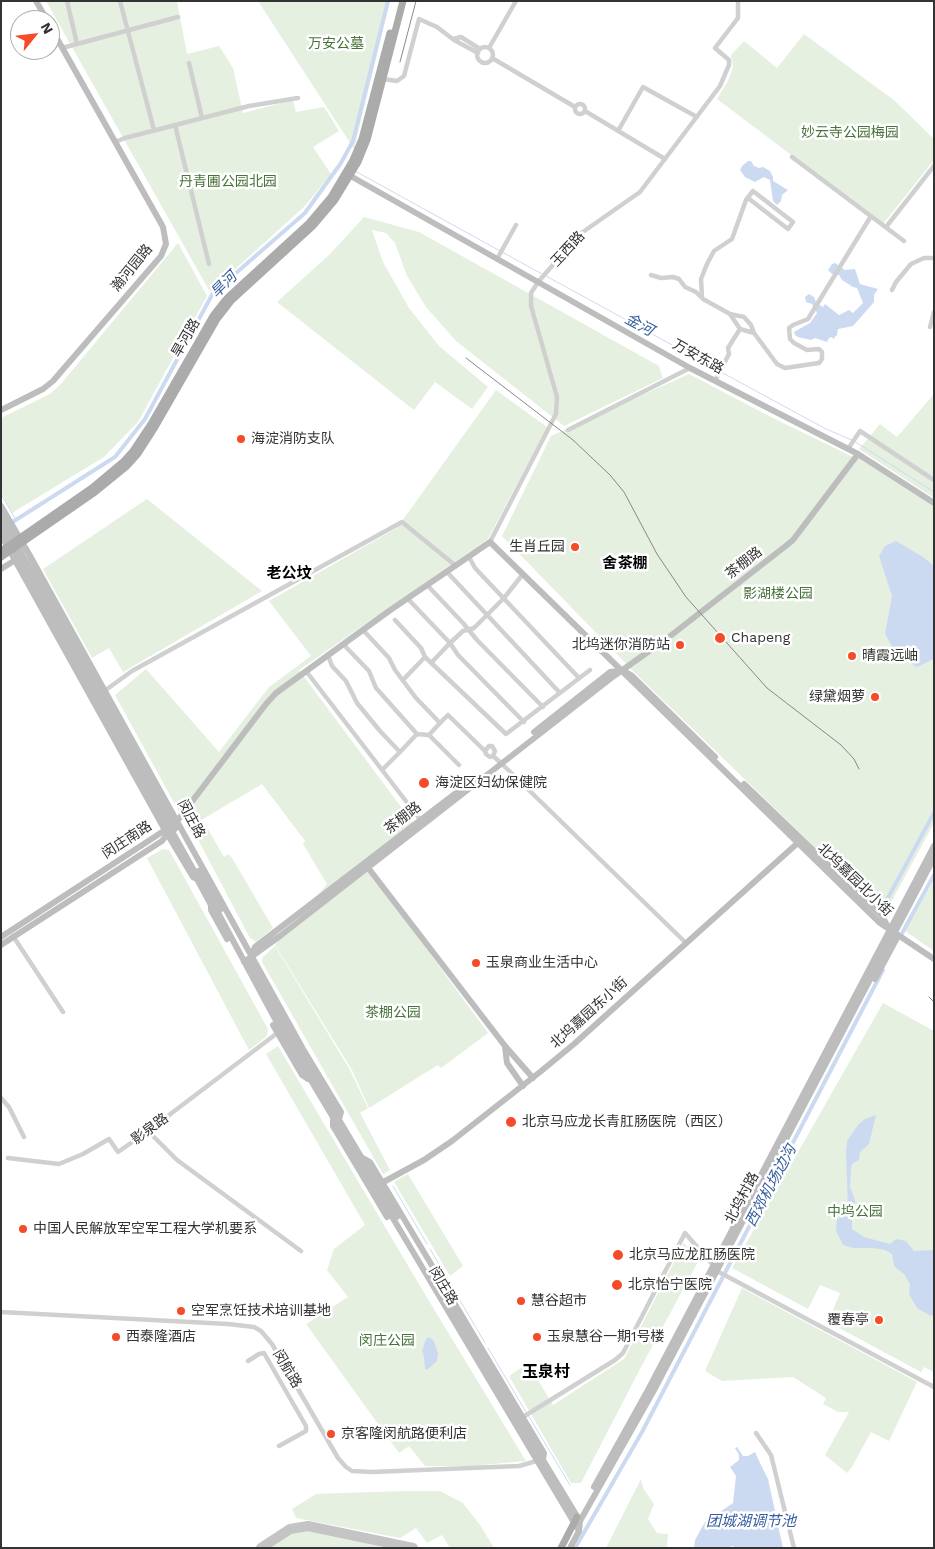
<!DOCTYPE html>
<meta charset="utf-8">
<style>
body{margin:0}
#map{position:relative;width:935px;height:1549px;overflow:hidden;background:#fff;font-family:"Work Sans",sans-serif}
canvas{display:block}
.frame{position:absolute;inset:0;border:2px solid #333;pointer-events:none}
.north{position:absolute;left:10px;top:10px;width:50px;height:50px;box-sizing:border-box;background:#fff;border:1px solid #adadad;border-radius:50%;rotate:61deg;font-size:14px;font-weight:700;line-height:20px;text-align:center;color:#333}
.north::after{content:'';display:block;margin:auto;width:18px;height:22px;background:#f54b29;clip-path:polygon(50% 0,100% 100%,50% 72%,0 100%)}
</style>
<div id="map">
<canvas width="935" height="1549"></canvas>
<div class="frame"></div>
<div class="north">N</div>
</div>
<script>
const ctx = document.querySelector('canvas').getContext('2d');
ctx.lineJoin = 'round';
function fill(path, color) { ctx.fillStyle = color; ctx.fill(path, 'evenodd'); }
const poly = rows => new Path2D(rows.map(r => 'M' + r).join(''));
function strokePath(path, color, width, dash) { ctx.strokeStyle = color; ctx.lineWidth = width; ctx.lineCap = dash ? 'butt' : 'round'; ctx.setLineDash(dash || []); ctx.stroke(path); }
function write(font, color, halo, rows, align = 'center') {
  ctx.font = font + ' "Work Sans","Noto Sans SC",sans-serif'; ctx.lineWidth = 5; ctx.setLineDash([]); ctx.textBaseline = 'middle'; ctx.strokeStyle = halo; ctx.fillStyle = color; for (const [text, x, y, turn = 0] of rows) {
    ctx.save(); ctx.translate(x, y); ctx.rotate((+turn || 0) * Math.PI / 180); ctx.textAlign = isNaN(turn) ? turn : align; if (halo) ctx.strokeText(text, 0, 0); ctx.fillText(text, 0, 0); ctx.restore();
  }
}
const green = poly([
 [46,1,177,1,187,54,219,46,233,68,243,113,293,100,296,112,324,107,339,131,313,147,331,174,306,205,210,292],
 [258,1,390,1,354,149],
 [804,34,895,101,934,139,934,160,883,224,717,99,728,81,733,67,731,55,744,41,777,68],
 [364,217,419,232,659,366,663,378,564,426,456,341,426,307,407,276,395,243,386,233,372,230,383,262,409,308,439,346,488,387,472,409,435,382,414,410,277,302,330,254],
 [178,243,207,296,138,422,104,457,12,513,1,492,1,418,50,394,60,385],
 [689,374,771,417,855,458,857,456,934,504,934,823,888,908,884,912,864,891,851,882,635,673,502,536,551,436],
 [496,390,547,427,488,539,299,670,413,823,363,862,488,1033,441,1068,438,1065,369,1108,352,1070,275,945,327,884,303,844,305,841,262,784,188,828,115,695,146,669,219,752,269,687,311,656,269,601,397,528],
 [934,394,934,498,859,449,880,424,897,437],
 [147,499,262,591,123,672,109,648,92,658,43,569],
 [205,824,224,857,229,854,235,863,273,928,256,942,250,938,194,832],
 [163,849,169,850,268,1029,267,1036,249,1050,147,858],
 [934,880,934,951,905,931],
 [275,946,350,1070,368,1108,360,1113,390,1170,383,1174,262,962,262,958],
 [883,1003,934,1031,934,1372,924,1367,921,1372,828,1322,840,1293,820,1285,808,1309,732,1268],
 [278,1046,426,1296,526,1461,471,1466,425,1466,409,1446,399,1453,306,1324,348,1297,327,1270,334,1249,365,1225,266,1054],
 [408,1174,463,1266,450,1276,394,1182],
 [684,1243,699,1260,640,1369,581,1483,571,1483,509,1376,528,1363,553,1405,624,1359],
 [742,1288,917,1382,889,1441,871,1432,852,1467,847,1473,825,1455,849,1412,838,1412,823,1404,826,1398,793,1377,722,1381,705,1371],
 [641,1479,643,1488,654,1504,648,1519,657,1533,668,1534,667,1548,606,1548],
 [404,1491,440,1491,463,1503,480,1525,494,1548,450,1548,442,1535,427,1543,416,1528,400,1538,296,1518,292,1509,316,1494],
 [305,1530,314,1530,377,1543,381,1548,267,1548,286,1535]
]);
const water = poly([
 [748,161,751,161,754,166,759,168,763,167,770,171,773,177,773,181,788,190,782,195,781,201,777,205,773,201,770,180,764,177,755,182,745,177,740,170,742,166],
 [835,263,845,270,855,269,860,284,878,289,874,295,874,302,853,326,838,329,837,335,833,339,832,337,829,338,827,342,815,338,811,340,798,337,795,335,794,332,810,323,817,313,812,304,806,302,805,297,809,294,814,297,816,302,823,307,825,304,839,315,849,310,853,313,863,303,857,288,853,287,842,280,839,275,832,274,828,270,832,264],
 [896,541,923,557,934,566,934,659,917,667,897,655,885,634,892,596,879,556,885,546],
 [876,1115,869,1144,860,1152,859,1160,852,1164,851,1170,850,1187,855,1200,855,1208,852,1216,852,1229,864,1237,890,1244,896,1239,906,1241,914,1251,934,1250,934,1316,929,1315,917,1308,909,1294,910,1284,904,1274,894,1266,892,1254,885,1250,873,1248,853,1248,843,1245,836,1231,837,1219,844,1216,848,1209,846,1152,847,1141,858,1125,865,1119],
 [429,1337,434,1341,438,1353,437,1361,427,1370,425,1369,424,1357,422,1351,426,1339],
 [737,1447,743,1456,748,1456,755,1452,760,1463,768,1479,783,1548,736,1548,733,1546,727,1548,694,1548,695,1540,705,1522,733,1503,736,1476,730,1467,739,1460,739,1455,735,1448]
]);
const stream = poly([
 [355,171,542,274],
 [546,276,718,370],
 [721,372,826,429,854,441,934,492],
 [1,494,16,520],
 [393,1186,427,1244],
 [430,1249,485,1343],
 [488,1348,526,1412],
 [528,1415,570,1485]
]);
const canal = poly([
 [11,523,115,457,145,419,213,293,305,213,341,163,353,141,388,1],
 [883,907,934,813],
 [900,937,934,875],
 [575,1548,642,1432,883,970]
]);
const taxiway = poly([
 [261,1548,290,1529,308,1526,413,1548]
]);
const street = poly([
 [67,1,77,44],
 [120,1,154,130],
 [453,39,461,37,480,49],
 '477 55a8 8 0 1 1 16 0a8 8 0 1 1-16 0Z',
 [62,48,178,17],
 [489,48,516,1],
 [492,58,575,107],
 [189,63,202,118],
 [383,79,397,81,404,76,419,19,437,27,454,40,478,53],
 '575 109a5 5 0 1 1 10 0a5 5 0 1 1-10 0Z',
 [585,111,665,159],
 [175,125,209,264],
 [618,131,643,87,697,117],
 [115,142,125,138,249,106,298,98],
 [792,157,904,241],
 [886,227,934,166],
 [497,259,516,225],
 [651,275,661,278,673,277,679,279,685,287,696,292,703,299,730,314],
 [892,290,896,282,911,264,924,258,934,258],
 [702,298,701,279,707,264,714,251,732,239,746,200,753,191,793,222,788,229,748,198],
 [930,327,934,312],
 [754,333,777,364,785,368,819,363,822,359,822,352,819,349,807,350,794,343,790,339,789,328,793,325,808,319,871,216],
 [715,381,729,354,728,348,740,329,754,333,751,325,744,317,730,314,740,329],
 [568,430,690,368],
 [848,449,860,431,934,480],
 [490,542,556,414,557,397,531,306,531,293,538,282,580,234,640,192,720,86,729,65,729,60,715,48,738,18,738,1],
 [469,557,475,568,579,678],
 [447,572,560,693],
 [523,574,504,598,474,628,463,631,450,643,458,655,524,722],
 [427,585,463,623,477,640,543,707],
 [408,599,450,643,432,662],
 [395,620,421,648,425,657,506,734,590,670],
 [363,630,389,658,395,670,416,698,440,723,429,735],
 [343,644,369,671,376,688,417,734,429,735,459,765],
 [328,655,332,666,346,681,357,703,380,731,400,752,382,770],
 [306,671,422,822],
 [403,680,425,657],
 [103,692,132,671,402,522,456,566],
 [440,723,448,715,485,751,486,754,490,757,493,756,501,763,686,943],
 [485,751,489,746,492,746,495,751,493,756],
 [400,752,417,734],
 [13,936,63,1012],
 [1,1098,9,1107,24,1137],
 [148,1131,177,1160,301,1251],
 [8,1158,59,1164,83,1154,109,1139,118,1152,148,1131,280,1031],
 [717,1271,934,1387],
 [1,1312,228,1324,254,1327,261,1331,272,1344,338,1458,346,1467,352,1471,372,1472,519,1466,540,1460],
 [248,1361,259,1354,264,1353,306,1426,306,1431,279,1446],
 [523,1417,615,1360,623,1353,685,1233,713,1265],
 [756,1433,771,1455,794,1548]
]);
const secondary = poly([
 [36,1,47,20],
 [347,174,690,368,858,454,934,503],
 [1,410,43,389,53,381,161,256,166,244,163,227,50,26],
 [1,506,29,554,303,1049,341,1112,339,1119],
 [1,517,169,815,175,829],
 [1,526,197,876,197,879,211,905,215,907,281,1030,579,1531],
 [1,535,166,832,193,877,197,879],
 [1,569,17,559],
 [624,671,631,675,715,757],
 [534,732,610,672,618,671],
 [744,784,882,916,889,929],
 [366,865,505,1046,533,1078],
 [198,871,220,910],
 [211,905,211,910,227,939],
 [1,937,156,836,162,832,170,831],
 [1,945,162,841,266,704,276,693,389,611,490,542,880,923,934,959],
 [251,956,255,947,473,780],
 [244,962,280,936,614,676,669,637,787,545,793,540,858,454],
 [249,962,298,1051,397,1217],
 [875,979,898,936],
 [273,1025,302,1075,308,1079],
 [505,1047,507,1063,523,1086],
 [333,1120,333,1126,387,1217],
 [363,1158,370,1162,544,1453,543,1459],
 [378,1185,424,1160,452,1141,540,1072,574,1044,801,840],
 [452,1310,580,1521],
 [594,1487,648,1390,934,846],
 [570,1548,579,1531,580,1521,653,1392,934,858]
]);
const primary = poly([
 [1,551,92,488,123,462,133,451,151,424,213,316,227,298,309,223,331,197,353,160,362,139,390,33],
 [1,557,95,492,127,466,137,455,155,427,217,319,231,301,313,226,335,200,358,162,367,140,403,1],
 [561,1548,577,1517]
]);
const tram = poly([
 [400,62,416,1],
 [466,358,573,440,610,475,624,492,657,554,686,597,767,688,841,745,854,759,859,769],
 [929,997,934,1002]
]);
const markers = [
 [241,439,5,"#f54b29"],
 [575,547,5,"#f54b29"],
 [720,638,6,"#f54b29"],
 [680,645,5,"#f54b29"],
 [852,656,5,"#f54b29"],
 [875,697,5,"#f54b29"],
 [424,783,6,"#f54b29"],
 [476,963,5,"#f54b29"],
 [511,1122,6,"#f54b29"],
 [23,1229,5,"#f54b29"],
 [618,1255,6,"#f54b29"],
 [617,1285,6,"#f54b29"],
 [521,1301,5,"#f54b29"],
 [181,1311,5,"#f54b29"],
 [879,1320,5,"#f54b29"],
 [116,1337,5,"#f54b29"],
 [537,1337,5,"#f54b29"],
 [331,1434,5,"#f54b29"]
];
const parkNames = [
 ["万安公墓",336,44],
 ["妙云寺公园梅园",850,133],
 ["丹青圃公园北园",228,182],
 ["影湖楼公园",778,594],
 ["茶棚公园",393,1013],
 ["中坞公园",855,1212],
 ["闵庄公园",387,1341]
];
const streetNames = [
 ["玉西路",568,249,-47],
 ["瀚河园路",132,268,-51],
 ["旱河路",186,338,-60],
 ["万安东路",698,357,29],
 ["茶棚路",744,563,-38],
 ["茶棚路",403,818,-38],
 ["闵庄路",191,819,62],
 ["闵庄南路",127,840,-33],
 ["北坞嘉园北小街",855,880,44],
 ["北坞嘉园东小街",589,1013,-42],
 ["影泉路",150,1129,-36],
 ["北坞村路",742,1198,-62],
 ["闵庄路",443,1286,59],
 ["闵航路",287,1369,59]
];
const poiNames = [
 ["海淀消防支队",251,439],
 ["生肖丘园",565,547,"right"],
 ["Chapeng",731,638],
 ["北坞迷你消防站",670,645,"right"],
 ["晴霞远岫",862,656],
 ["绿黛烟萝",865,697,"right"],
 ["海淀区妇幼保健院",435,783],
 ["玉泉商业生活中心",486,963],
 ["北京马应龙长青肛肠医院（西区）",522,1122],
 ["中国人民解放军空军工程大学机要系",33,1229],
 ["北京马应龙肛肠医院",629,1255],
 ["北京怡宁医院",628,1285],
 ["慧谷超市",531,1301],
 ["空军烹饪技术培训基地",191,1311],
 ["覆春亭",869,1320,"right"],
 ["西泰隆酒店",126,1337],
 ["玉泉慧谷一期1号楼",547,1337],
 ["京客隆闵航路便利店",341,1434]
];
const waterNames = [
 ["旱河",224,285,-45],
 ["金河",639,325,28],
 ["西郊机场边沟",771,1186,-62],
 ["团城湖调节池",751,1522]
];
const neighbourhoodNames = [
 ["舍茶棚",625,564],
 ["老公坟",289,574]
];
const quarterNames = [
 ["玉泉村",546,1372]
];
fill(green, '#e5f0e0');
fill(water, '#ccdaf1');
strokePath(stream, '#ccdaf1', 1);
strokePath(canal, '#ccdaf1', 4);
strokePath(taxiway, '#c4c4c4', 10);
strokePath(street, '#d0d0d0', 4.5);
strokePath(secondary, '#bdbdbd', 6);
strokePath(primary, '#ababab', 7);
strokePath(tram, '#888', 1);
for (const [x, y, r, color] of markers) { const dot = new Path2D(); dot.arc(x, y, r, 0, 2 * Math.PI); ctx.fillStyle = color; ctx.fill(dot); strokePath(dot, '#fff', 2); }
write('14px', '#48743b', '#fff', parkNames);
write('14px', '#333', '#fff', streetNames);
write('14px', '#333', '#fff', poiNames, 'left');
write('italic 15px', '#375e9e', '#fff', waterNames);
write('bold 15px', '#000', '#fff', neighbourhoodNames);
write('bold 16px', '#000', '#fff', quarterNames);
</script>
